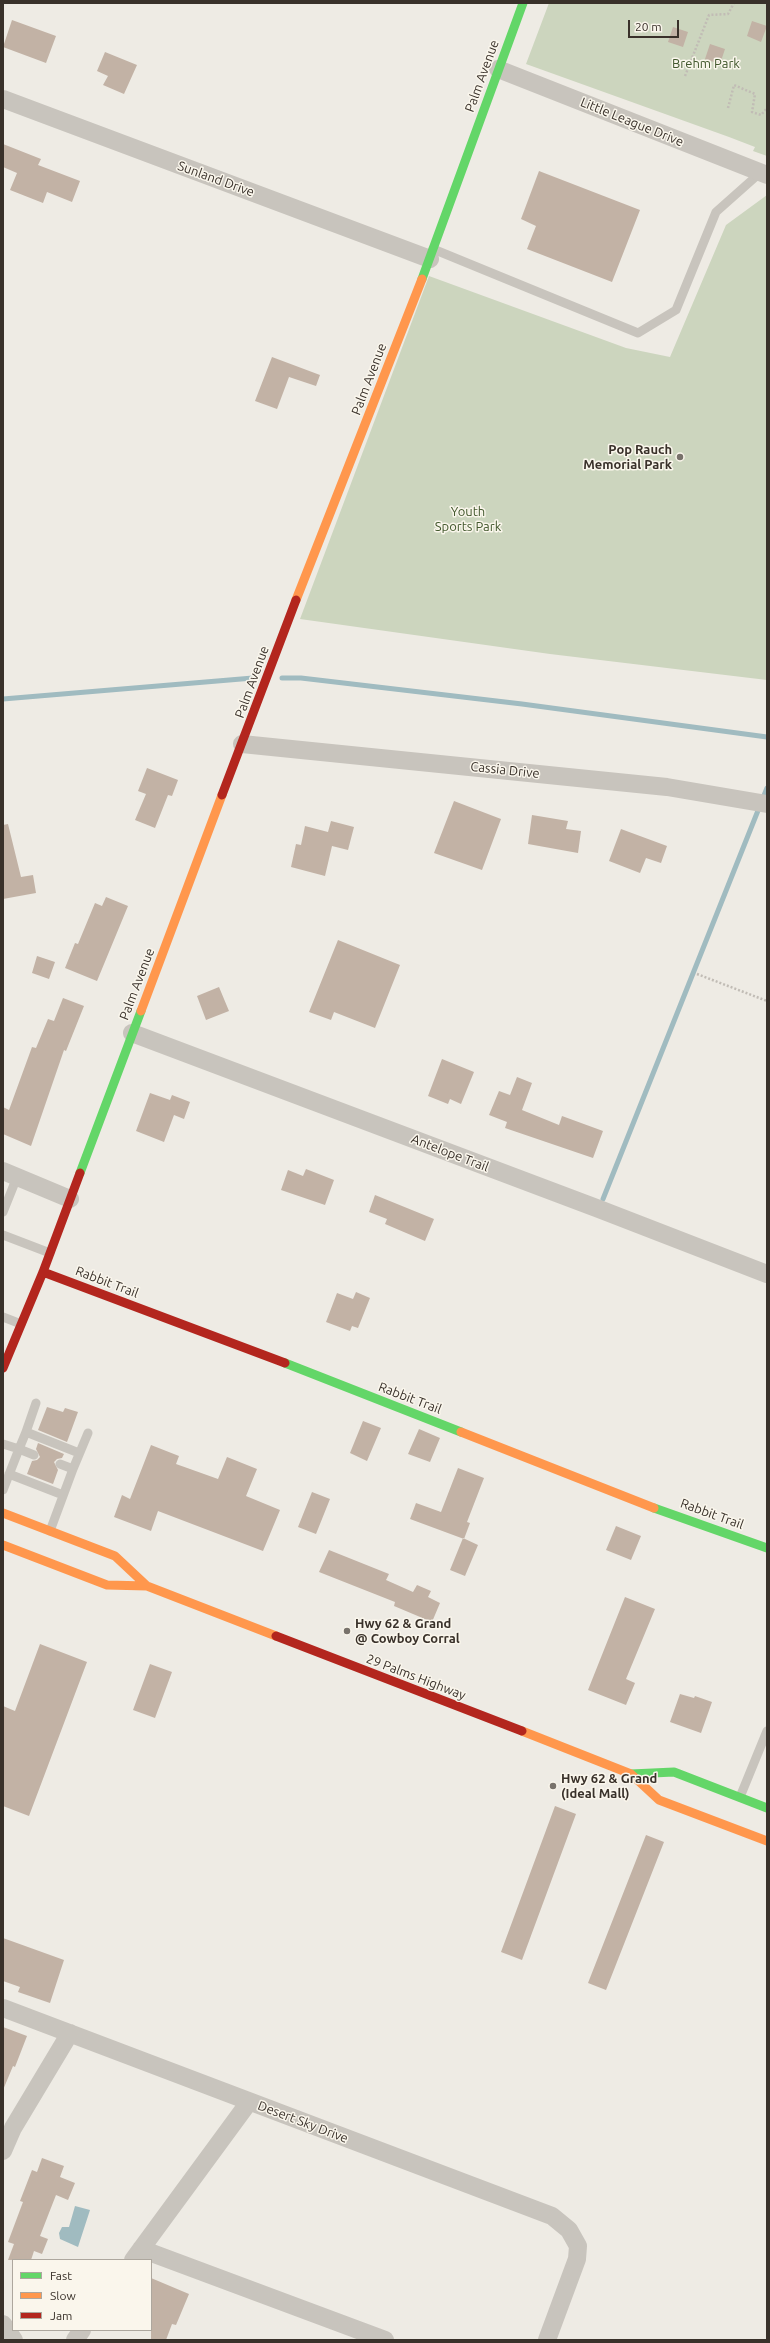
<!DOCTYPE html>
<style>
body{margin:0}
#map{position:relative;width:770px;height:2343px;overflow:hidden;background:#eeebe4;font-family:Ubuntu,sans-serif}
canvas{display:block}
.frame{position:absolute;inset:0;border:4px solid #39312a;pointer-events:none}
.legend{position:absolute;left:12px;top:2259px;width:140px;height:72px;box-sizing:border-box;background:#faf6ec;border:1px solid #ada79e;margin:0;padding:5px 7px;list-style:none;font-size:12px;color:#39312a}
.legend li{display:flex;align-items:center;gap:8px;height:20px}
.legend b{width:20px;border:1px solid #ada79e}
.scale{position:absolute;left:628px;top:20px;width:51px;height:18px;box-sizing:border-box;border:2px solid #39312a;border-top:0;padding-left:5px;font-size:12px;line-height:14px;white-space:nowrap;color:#39312a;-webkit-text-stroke:3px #faf6ec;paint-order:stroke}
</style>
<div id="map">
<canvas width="770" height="2343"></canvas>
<div class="frame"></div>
<ul class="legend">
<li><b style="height:5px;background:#63d668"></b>Fast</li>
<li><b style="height:5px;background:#ff974d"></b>Slow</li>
<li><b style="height:5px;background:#b3261e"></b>Jam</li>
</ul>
<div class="scale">20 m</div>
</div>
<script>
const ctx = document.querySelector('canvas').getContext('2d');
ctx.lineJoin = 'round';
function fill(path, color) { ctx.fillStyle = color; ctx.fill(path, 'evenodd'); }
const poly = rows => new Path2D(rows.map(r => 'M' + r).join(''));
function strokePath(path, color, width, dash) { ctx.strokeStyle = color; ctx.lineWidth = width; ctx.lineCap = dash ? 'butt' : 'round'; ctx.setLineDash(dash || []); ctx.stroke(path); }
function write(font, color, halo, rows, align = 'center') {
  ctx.font = font + ' Ubuntu,sans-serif'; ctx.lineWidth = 3; ctx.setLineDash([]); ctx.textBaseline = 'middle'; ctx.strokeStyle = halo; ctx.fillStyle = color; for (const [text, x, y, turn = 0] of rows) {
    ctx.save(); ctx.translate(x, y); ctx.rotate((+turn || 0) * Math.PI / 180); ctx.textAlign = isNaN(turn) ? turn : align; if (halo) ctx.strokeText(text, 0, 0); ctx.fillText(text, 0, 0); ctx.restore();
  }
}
const green = poly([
 [549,3,767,3,767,156,753,151,755,147,729,137,526,64],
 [767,195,767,680,550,654,300,619,429,276,626,348,670,357,726,225]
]);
const water = poly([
 [75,2206,90,2210,78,2247,60,2239,59,2233,62,2227,69,2227]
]);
const stream = poly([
 [282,678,301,678,522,704,767,737],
 [3,699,253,678],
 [603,1199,767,788]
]);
const building = poly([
 [12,20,56,36,46,63,3,47],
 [752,21,767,26,761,42,747,36],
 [673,27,688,32,683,47,668,42],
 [710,44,725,49,720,64,705,59],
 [105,52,137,65,124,94,103,85,108,76,97,71],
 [3,144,41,159,38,165,80,181,72,202,47,192,43,203,10,190,17,173,3,167],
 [539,171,640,210,612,282,527,249,536,226,521,219],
 [272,357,320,375,316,386,289,377,277,409,255,401],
 [147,768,178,780,172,796,168,795,155,828,135,820,146,794,138,791],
 [454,801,501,819,482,870,434,853],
 [532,815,568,821,566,829,581,831,578,853,528,844],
 [331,821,354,827,348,850,332,846,325,876,291,867,296,844,301,845,305,826,328,832],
 [8,824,21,877,33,875,36,893,3,899,3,825],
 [621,829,667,846,661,863,646,858,640,873,609,861],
 [106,897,128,906,97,981,65,968,75,943,78,944,95,903,102,906],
 [338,940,400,965,375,1028,334,1012,331,1020,309,1012],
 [37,956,55,962,49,979,32,973],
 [219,987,229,1011,206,1020,197,996],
 [63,998,84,1006,66,1051,64,1050,31,1146,3,1134,3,1107,9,1110,32,1047,36,1048,48,1019,54,1021],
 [442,1059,474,1072,461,1104,450,1099,448,1104,428,1096],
 [517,1077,532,1083,522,1110,559,1125,562,1116,603,1131,593,1158,505,1128,507,1122,489,1115,499,1091,510,1095],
 [150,1093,170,1100,172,1095,190,1102,184,1119,174,1115,164,1142,136,1131],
 [306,1169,334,1180,325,1205,281,1190,288,1170,303,1176],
 [375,1195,434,1219,425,1241,385,1224,387,1219,369,1212],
 [356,1292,370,1298,358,1328,352,1326,350,1331,326,1322,337,1293,353,1299],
 [47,1407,63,1412,65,1408,78,1412,67,1442,38,1430],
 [363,1421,381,1428,367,1461,350,1453],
 [419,1429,440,1438,430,1462,408,1454],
 [38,1443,64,1454,62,1458,57,1459,54,1462,58,1470,53,1484,27,1474,32,1461,37,1460,40,1457,36,1449],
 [151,1445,179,1456,176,1464,218,1479,227,1457,257,1469,246,1496,280,1510,263,1551,158,1511,151,1531,114,1517,122,1495,130,1499],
 [458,1468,484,1478,467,1522,470,1523,464,1539,410,1519,416,1503,441,1512],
 [312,1492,330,1499,316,1534,298,1527],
 [616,1526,641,1536,631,1560,606,1550],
 [463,1538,478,1545,465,1576,450,1570],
 [329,1550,389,1574,386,1580,413,1592,417,1585,431,1591,428,1597,440,1603,432,1622,394,1606,395,1602,319,1572],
 [625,1597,655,1609,626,1679,635,1683,626,1705,588,1690],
 [40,1644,87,1662,29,1816,3,1806,3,1706,15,1711],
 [150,1664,172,1672,155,1718,133,1710],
 [680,1694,694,1698,695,1696,712,1702,701,1733,670,1722],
 [555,1806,576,1814,522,1960,501,1952],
 [646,1835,664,1842,606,1990,588,1983],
 [3,1938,64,1960,50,2003,18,1992,20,1987,3,1981],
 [3,2027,27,2036,15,2067,13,2066,3,2090],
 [42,2158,64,2166,60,2177,75,2183,68,2200,56,2195,40,2236,48,2239,42,2254,34,2251,31,2260,8,2260,14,2244,8,2242,23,2202,20,2201,32,2170,37,2172],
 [151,2278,189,2294,176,2325,172,2324,166,2340,151,2340]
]);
const path = poly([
 [685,76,709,15,728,14,734,3],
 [728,108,734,85,755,94,752,112,761,115,767,108],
 [697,974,767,1001]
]);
const lane = poly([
 [433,249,638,333,676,310,716,212,761,172],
 [3,1212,17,1177],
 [3,1235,50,1253],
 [3,1317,21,1324],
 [26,1432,36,1403],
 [3,1444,19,1449,3,1490],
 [34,1455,19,1449,26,1432,79,1453],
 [73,1469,88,1433],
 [9,1474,63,1495],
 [50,1531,73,1469,60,1464],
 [740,1797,767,1731]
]);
const street = poly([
 [498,69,767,175],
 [3,99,430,259],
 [242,744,667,787,767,804],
 [132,1033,599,1209,767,1274],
 [3,1171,70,1199],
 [3,2008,552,2216,569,2230,578,2246,577,2259,547,2340],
 [3,2151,13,2128,70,2033],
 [141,2249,385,2340],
 [133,2260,249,2102],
 [3,2324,14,2340],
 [75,2340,82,2330]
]);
const fast = poly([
 [422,279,523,3],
 [80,1173,141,1011],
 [285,1363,461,1432],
 [654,1508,767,1548],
 [631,1774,674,1772,767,1808]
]);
const slow = poly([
 [296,600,422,279],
 [141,1011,222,795],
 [461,1432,654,1508],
 [3,1513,115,1556,147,1586],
 [3,1545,107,1585,147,1586,276,1636],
 [522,1731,631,1774,659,1800,767,1841]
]);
const jam = poly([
 [222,795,296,600],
 [43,1272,285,1363],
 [3,1368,43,1272,80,1173],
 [276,1636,522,1731]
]);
const markers = [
 [680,457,4,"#78726b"],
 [347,1631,4,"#78726b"],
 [553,1786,4,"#78726b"]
];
const parkNames = [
 ["Brehm Park",706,64],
 ["Youth",468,512],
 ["Sports Park",468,527]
];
const streetNames = [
 ["Palm Avenue",482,76,-70],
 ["Little League Drive",632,122,22],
 ["Sunland Drive",216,179,20],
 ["Palm Avenue",369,379,-69],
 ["Palm Avenue",252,682,-70],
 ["Cassia Drive",505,770,6],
 ["Palm Avenue",137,984,-69],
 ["Antelope Trail",450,1153,21],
 ["Rabbit Trail",107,1282,21],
 ["Rabbit Trail",410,1398,21],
 ["Rabbit Trail",712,1514,20],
 ["29 Palms Highway",416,1677,21],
 ["Desert Sky Drive",303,2122,21]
];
const poiNames = [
 ["Pop Rauch",672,450,"right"],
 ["Memorial Park",672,465,"right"],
 ["Hwy 62 & Grand",355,1624],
 ["@ Cowboy Corral",355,1639],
 ["Hwy 62 & Grand",561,1779],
 ["(Ideal Mall)",561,1794]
];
fill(green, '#ccd5be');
fill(water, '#a0bbc0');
strokePath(stream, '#a0bbc0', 5);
fill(building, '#c2b2a5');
strokePath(path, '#c1bcb5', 2.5, [2, 2]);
strokePath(lane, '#c8c4bd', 9);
strokePath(street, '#c8c4bd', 18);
strokePath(fast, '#63d668', 9);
strokePath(slow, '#ff974d', 9);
strokePath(jam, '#b3261e', 9);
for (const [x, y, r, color] of markers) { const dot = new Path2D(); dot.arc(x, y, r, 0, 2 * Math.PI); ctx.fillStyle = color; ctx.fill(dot); strokePath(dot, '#faf6ec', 1.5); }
write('13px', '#42582d', '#faf6ec', parkNames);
write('13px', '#39312a', '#faf6ec', streetNames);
write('bold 13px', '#39312a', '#faf6ec', poiNames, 'left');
</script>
